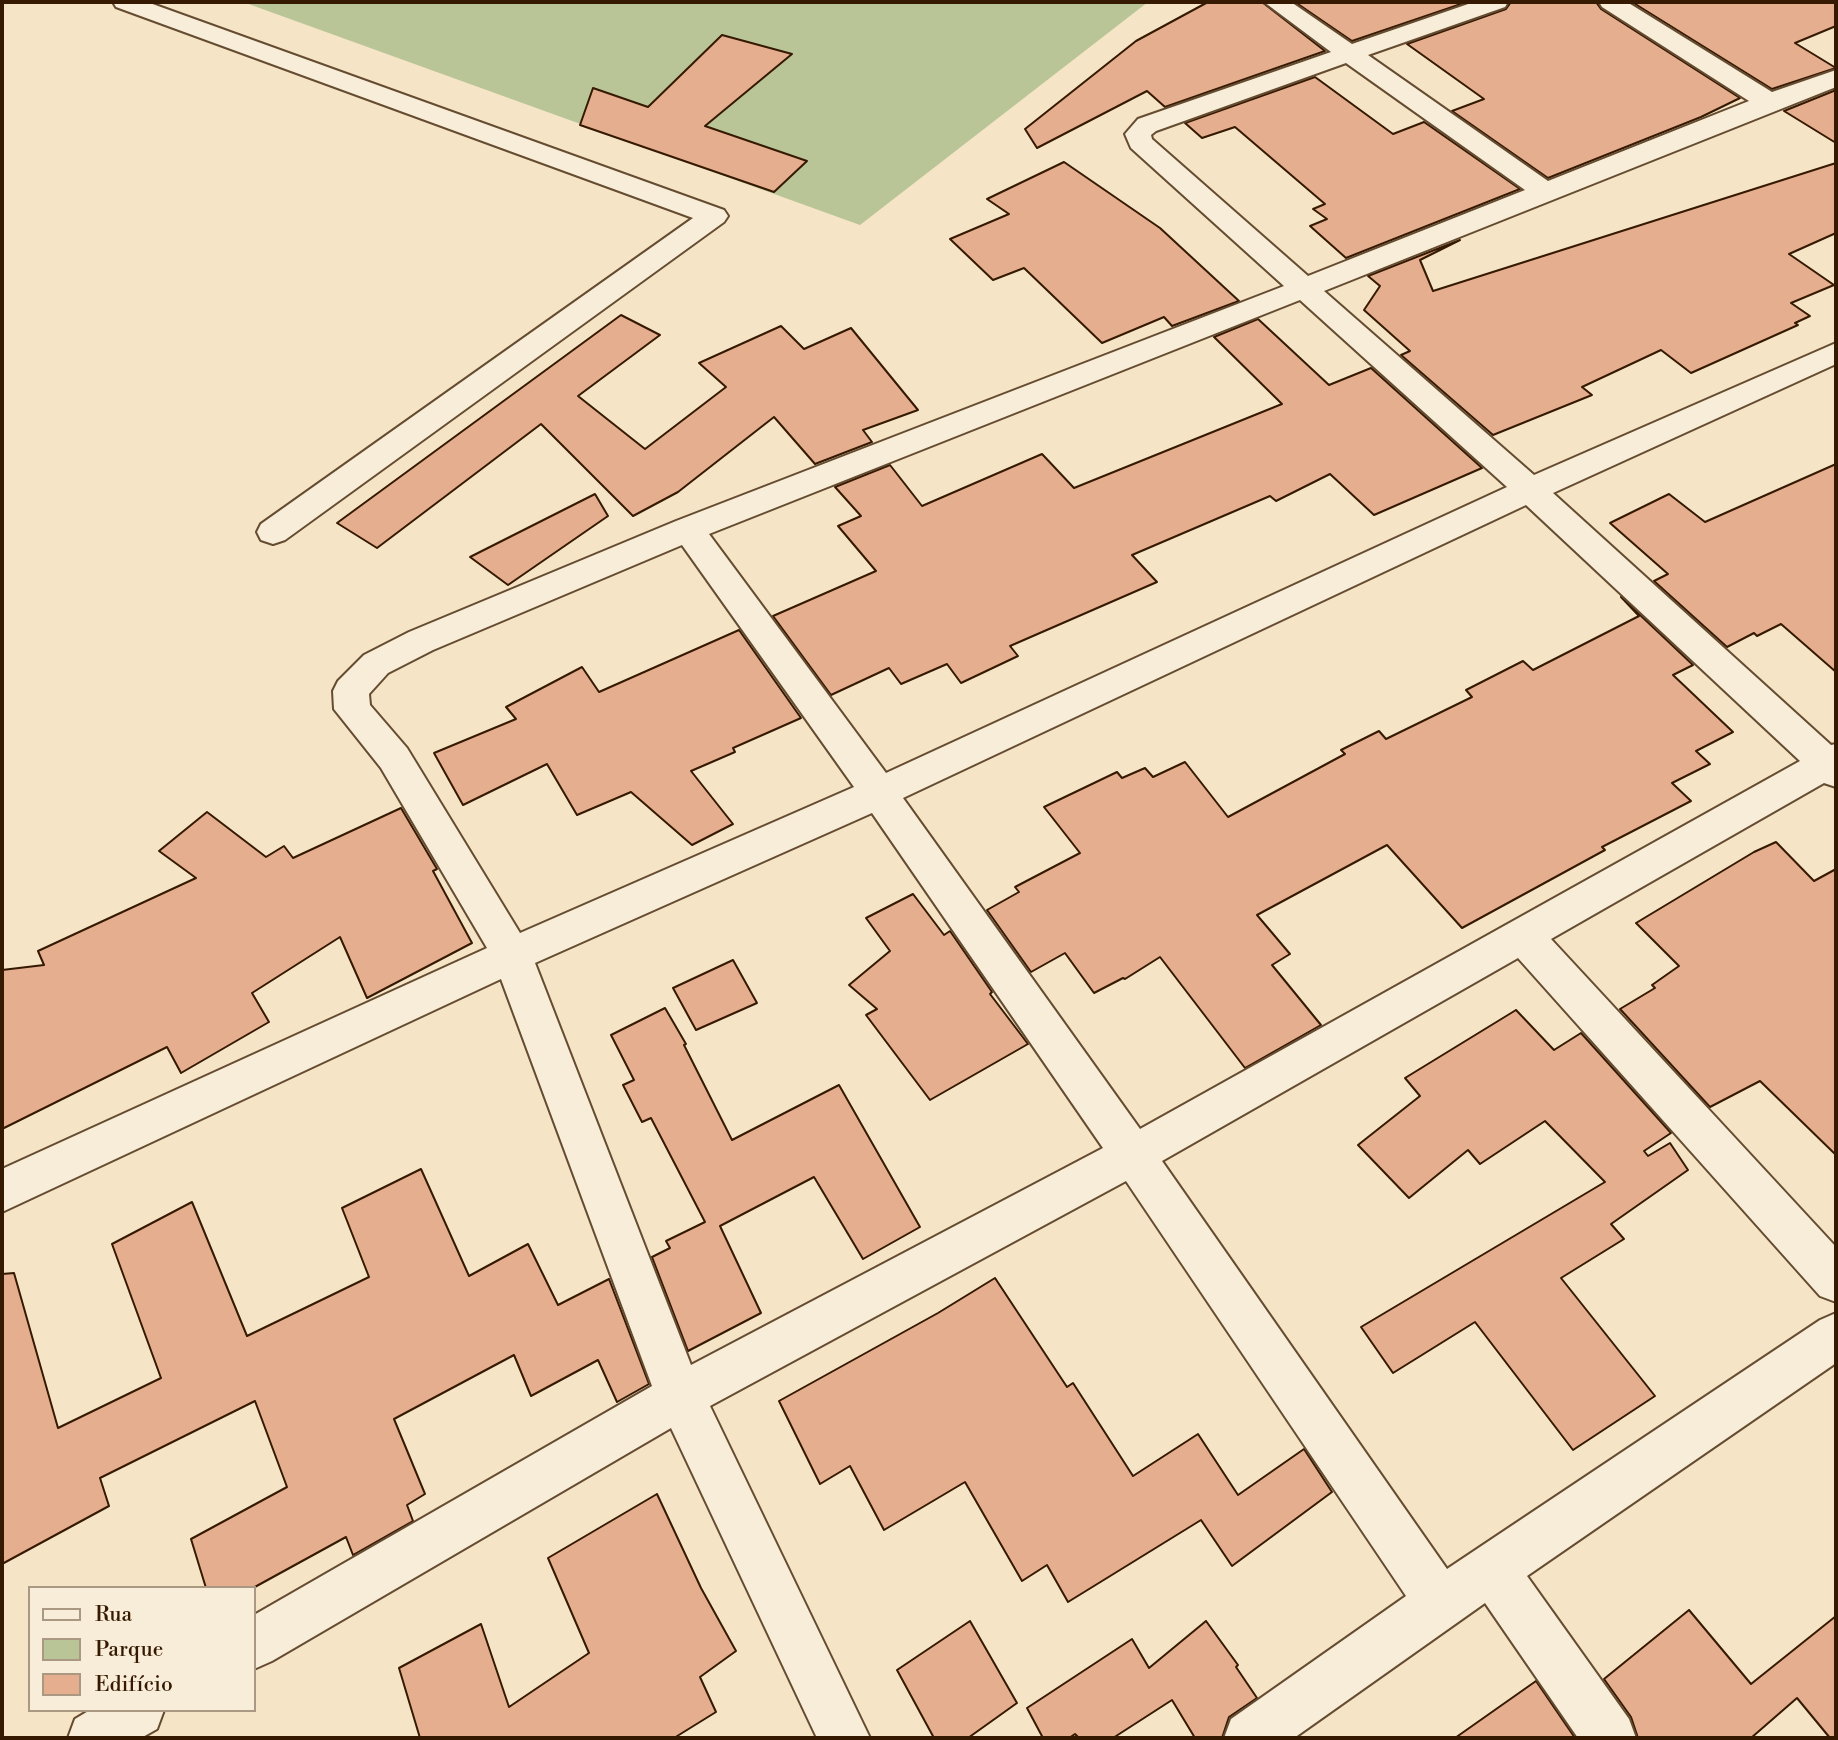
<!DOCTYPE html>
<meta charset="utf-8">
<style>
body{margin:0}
#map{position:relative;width:1838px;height:1740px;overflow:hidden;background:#f5e4c5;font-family:"Libre Bodoni",serif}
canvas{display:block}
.frame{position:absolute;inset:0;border:4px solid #351900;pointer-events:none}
.legend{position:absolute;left:28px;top:1586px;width:228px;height:126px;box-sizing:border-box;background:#f8edd9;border:2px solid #aa9882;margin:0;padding:9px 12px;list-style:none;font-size:21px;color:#351900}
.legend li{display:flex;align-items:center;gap:14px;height:35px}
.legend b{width:35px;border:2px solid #aa9882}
</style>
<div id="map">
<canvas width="1838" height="1740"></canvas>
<div class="frame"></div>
<ul class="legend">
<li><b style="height:9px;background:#f8edd9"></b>Rua</li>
<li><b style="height:19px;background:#b9c597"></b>Parque</li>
<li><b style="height:19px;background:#e5ae8f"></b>Edifício</li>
</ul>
</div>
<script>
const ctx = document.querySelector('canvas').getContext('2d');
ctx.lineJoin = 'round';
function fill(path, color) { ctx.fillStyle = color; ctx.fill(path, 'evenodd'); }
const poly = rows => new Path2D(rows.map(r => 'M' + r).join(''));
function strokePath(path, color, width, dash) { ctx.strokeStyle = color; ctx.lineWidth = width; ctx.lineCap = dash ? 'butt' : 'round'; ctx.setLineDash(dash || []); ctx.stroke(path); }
const green = poly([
 [243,2,1148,2,860,225]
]);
const building = poly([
 [1208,2,1262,2,1325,51,1165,107,1147,91,1037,148,1025,129,1136,41,1208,2],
 [1295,2,1467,2,1352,41,1295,2],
 [1511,2,1596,2,1601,9,1740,98,1701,117,1548,178,1452,111,1484,99,1407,44,1506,9,1511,2],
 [1632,2,1836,2,1836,26,1795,43,1836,68,1772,89,1632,2],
 [722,35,792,54,705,126,807,161,774,192,580,125,593,88,648,107,722,35],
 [1315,77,1393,134,1424,122,1520,189,1346,258,1310,226,1327,219,1313,209,1325,204,1235,127,1202,138,1185,123,1315,77],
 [1836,90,1836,143,1784,111,1836,90],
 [1064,162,1160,228,1239,301,1172,326,1164,317,1102,343,1024,268,993,280,950,239,1009,214,987,199,1064,162],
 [1836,163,1836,233,1789,254,1834,285,1791,303,1810,316,1795,323,1798,325,1691,373,1661,350,1582,387,1592,395,1493,435,1401,355,1410,351,1364,310,1380,286,1368,276,1460,240,1420,260,1433,291,1836,163],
 [621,315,660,335,578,396,645,449,726,387,699,363,781,326,804,349,851,328,918,410,863,430,872,442,815,464,774,417,678,492,633,516,541,424,377,548,337,523,621,315],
 [1258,319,1329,385,1371,368,1482,468,1374,515,1330,474,1276,501,1270,496,1132,555,1157,582,1010,646,1018,656,961,683,947,664,901,684,889,668,831,695,773,616,876,571,838,526,861,516,835,487,890,465,922,506,1042,454,1074,488,1282,404,1214,337,1258,319],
 [1836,464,1836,672,1781,624,1757,636,1754,633,1727,647,1654,581,1668,574,1610,523,1669,494,1705,522,1836,464],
 [595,494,608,516,508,585,470,557,595,494],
 [1621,597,1693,665,1673,675,1733,732,1696,751,1710,764,1672,783,1691,801,1602,847,1605,850,1462,928,1387,845,1257,915,1290,954,1272,965,1321,1025,1245,1068,1160,957,1125,979,1123,978,1094,993,1065,953,1031,972,987,910,1019,892,1015,887,1080,853,1044,807,1117,772,1122,778,1145,768,1153,777,1185,762,1228,817,1345,754,1341,750,1379,731,1386,739,1472,697,1466,690,1523,661,1533,670,1639,616,1621,597],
 [739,630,801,718,733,748,735,752,691,771,733,824,692,845,631,792,577,815,547,764,463,805,434,753,516,719,506,707,582,667,599,692,739,630],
 [401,808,437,869,433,871,472,943,367,998,340,937,252,993,269,1022,181,1073,167,1047,2,1129,2,970,44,965,38,951,196,878,159,851,207,812,266,857,284,846,293,858,401,808],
 [1776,842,1814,881,1836,869,1836,1155,1760,1081,1710,1107,1620,1009,1655,988,1652,985,1679,966,1636,923,1754,852,1776,842],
 [913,894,944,935,950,931,992,992,990,994,1028,1044,930,1100,866,1015,877,1009,849,985,890,951,866,918,913,894],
 [733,960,757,1003,696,1030,673,988,733,960],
 [665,1008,686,1044,684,1045,732,1140,839,1085,920,1227,863,1259,814,1177,720,1226,761,1313,688,1351,652,1257,670,1248,666,1241,705,1222,651,1118,642,1122,623,1085,634,1080,611,1035,665,1008],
 [1516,1010,1554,1050,1581,1033,1671,1133,1644,1151,1648,1156,1670,1143,1688,1170,1611,1224,1624,1239,1561,1278,1655,1396,1573,1450,1475,1322,1393,1373,1361,1327,1605,1182,1545,1121,1480,1164,1468,1150,1409,1198,1358,1145,1420,1096,1405,1078,1516,1010],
 [421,1169,469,1276,528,1244,558,1305,609,1279,649,1384,617,1402,598,1360,531,1396,514,1355,394,1419,425,1494,407,1505,413,1521,353,1555,346,1537,253,1588,206,1588,191,1539,287,1487,255,1401,100,1478,109,1506,2,1564,2,1274,14,1273,58,1428,161,1378,112,1244,192,1202,247,1336,369,1277,342,1208,421,1169],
 [995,1278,1067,1387,1073,1383,1133,1476,1198,1434,1238,1495,1304,1449,1332,1492,1232,1566,1201,1520,1068,1602,1047,1565,1022,1581,965,1482,884,1530,850,1466,820,1484,779,1401,938,1313,995,1278],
 [657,1494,701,1588,736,1651,700,1677,716,1712,674,1738,420,1738,399,1668,481,1624,509,1707,589,1653,548,1558,657,1494],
 [1689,1610,1751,1684,1836,1616,1836,1738,1830,1738,1797,1698,1751,1738,1638,1738,1631,1717,1604,1679,1689,1610],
 [970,1621,1017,1703,968,1738,934,1738,897,1670,970,1621],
 [1206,1621,1238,1665,1236,1667,1257,1698,1229,1717,1222,1738,1195,1738,1172,1700,1113,1738,1079,1738,1075,1734,1069,1738,1043,1738,1027,1708,1132,1639,1149,1668,1206,1621],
 [1536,1681,1575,1738,1455,1738,1536,1681]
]);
const minor = poly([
 [113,2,147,2,724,210,728,216,724,222,285,540,273,544,261,540,257,532,261,524,693,218,116,7,113,2],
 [1264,2,1291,2,1352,44,1474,2,1508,2,1505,7,1368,55,1548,181,1749,101,1602,7,1599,2,1627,2,1772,92,1836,70,1836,87,1324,291,1534,475,1836,343,1836,364,1553,493,1831,745,1836,744,1836,787,1824,783,1551,939,1836,1247,1836,1302,1820,1296,1518,958,1162,1161,1447,1569,1820,1320,1836,1313,1836,1363,1527,1576,1629,1719,1636,1738,1578,1738,1485,1603,1294,1738,1224,1738,1231,1719,1406,1596,1126,1181,710,1406,870,1738,817,1738,671,1428,272,1661,254,1669,254,1615,652,1386,501,979,2,1212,2,1169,487,948,381,768,334,709,333,691,338,681,364,655,409,632,676,521,1284,286,1131,148,1125,134,1138,119,1331,52,1264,2],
 [1346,63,1525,190,1308,276,1152,139,1151,135,1156,131,1346,63],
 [1300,300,1507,487,886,773,709,534,1300,300],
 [1526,505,1800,761,1140,1129,903,798,1526,505],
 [682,545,854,787,520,933,407,748,370,705,369,694,388,673,433,650,682,545],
 [872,813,1103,1148,691,1365,535,963,872,813],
 [90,1710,164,1710,157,1729,141,1738,68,1738,75,1719,90,1710]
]);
fill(green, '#b9c597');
fill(building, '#e5ae8f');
strokePath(building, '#351900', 2);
strokePath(minor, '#654c31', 4);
fill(minor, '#f8edd9');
</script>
